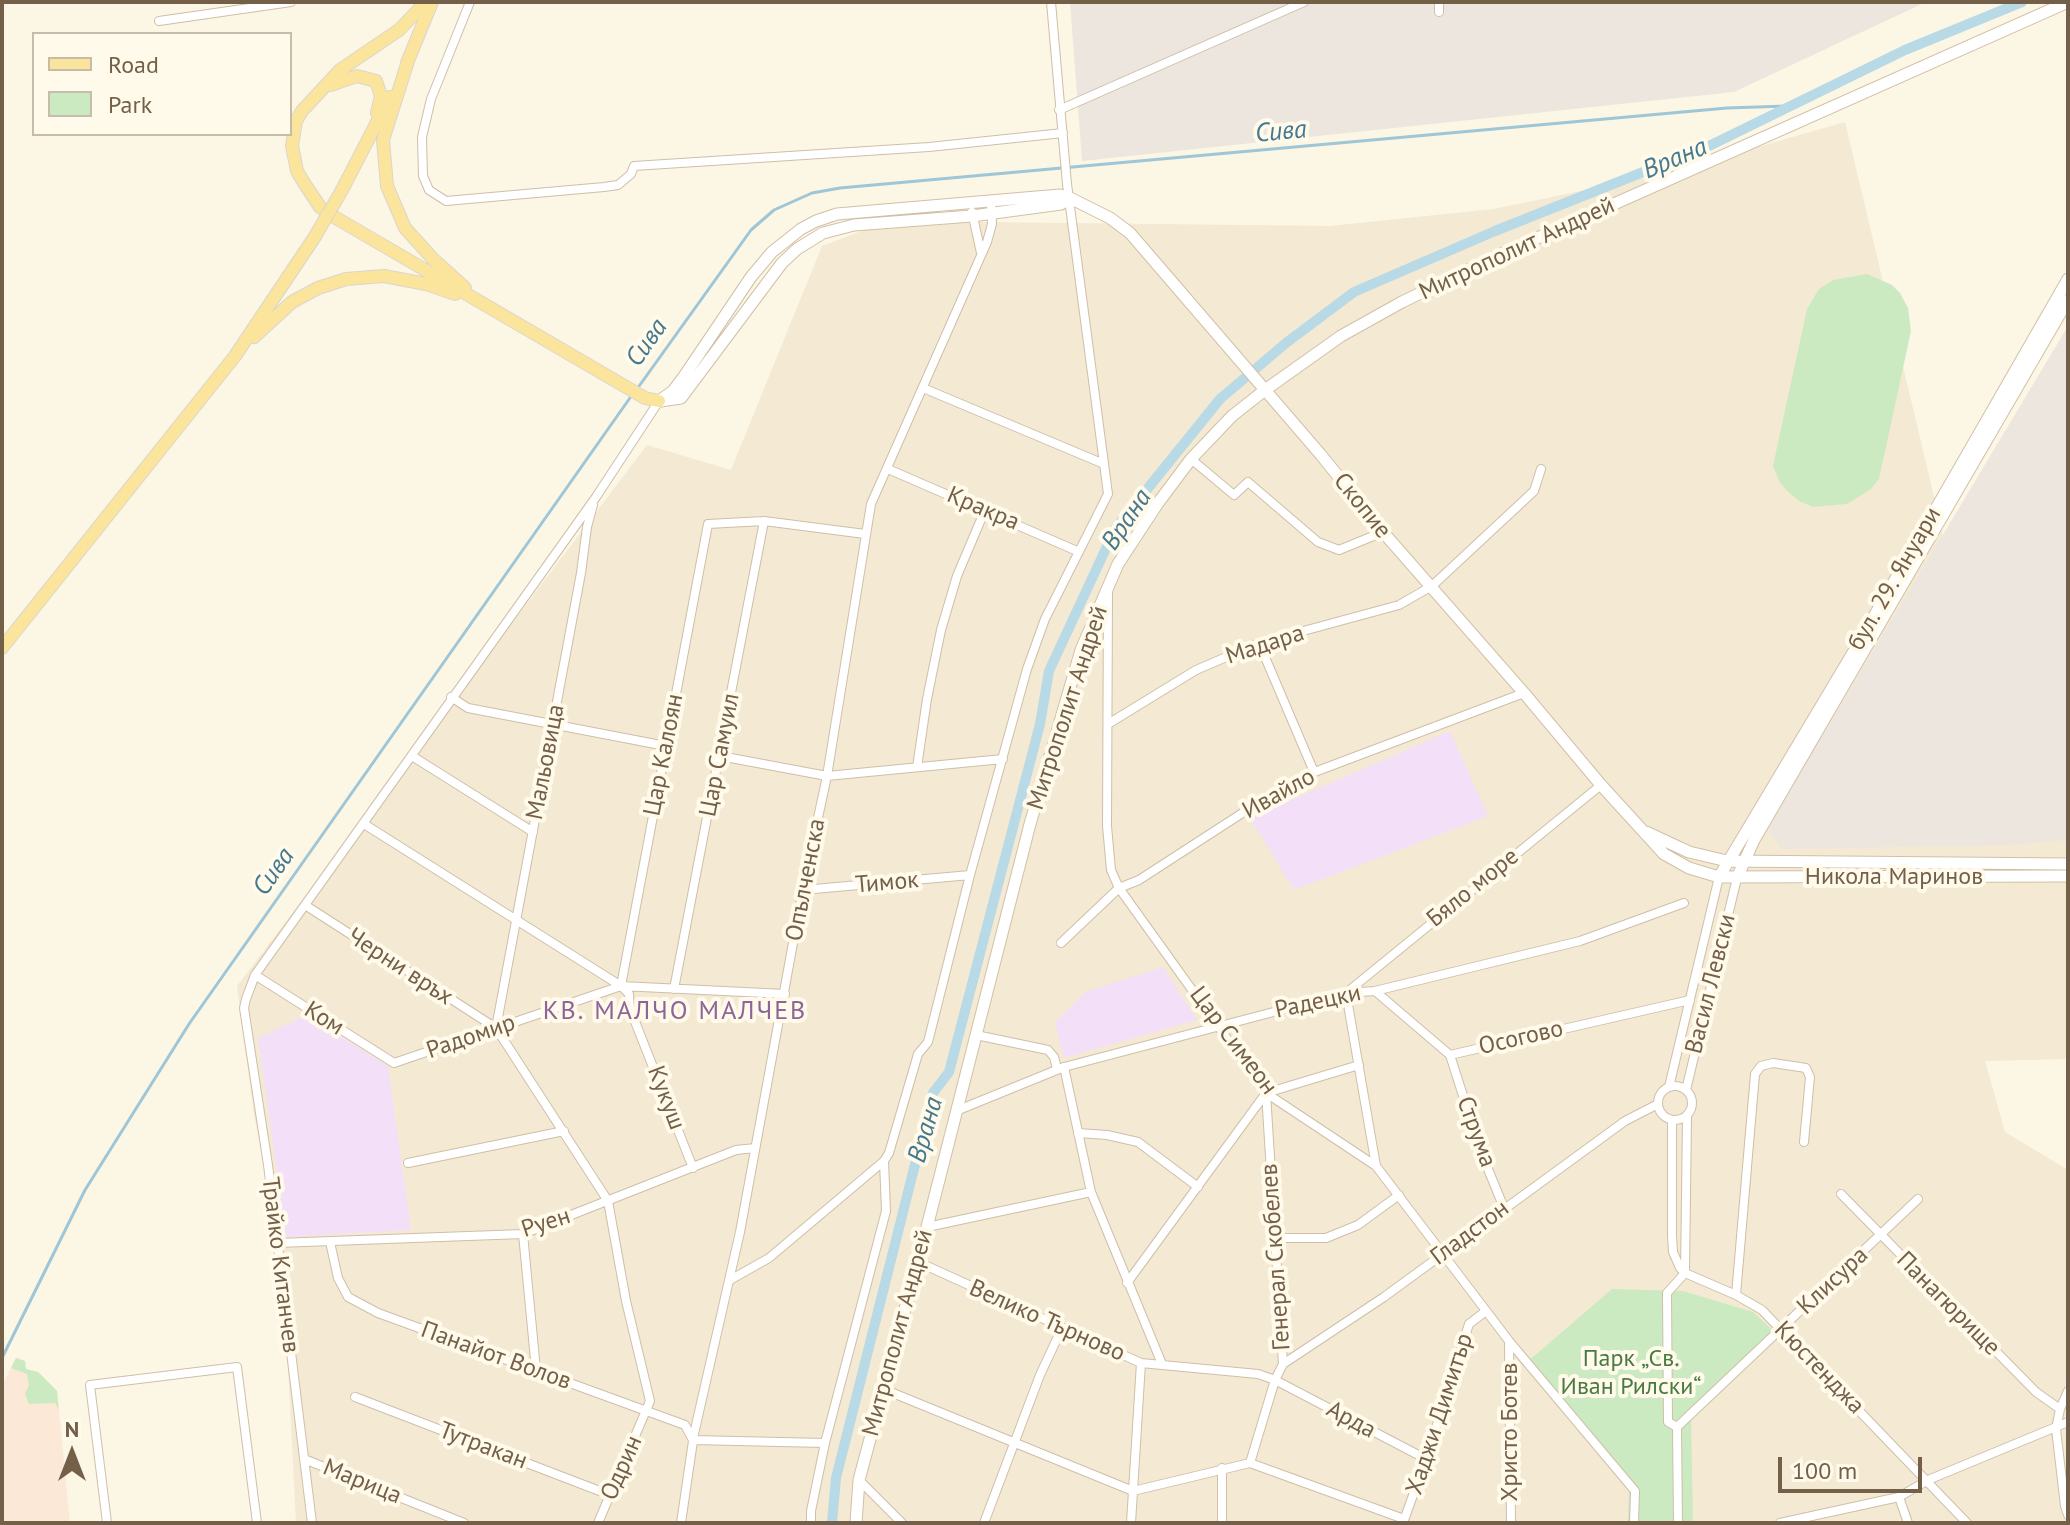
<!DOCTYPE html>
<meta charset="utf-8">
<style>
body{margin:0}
#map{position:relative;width:2070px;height:1525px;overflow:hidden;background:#fcf6e4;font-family:"PT Sans",sans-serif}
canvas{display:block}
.frame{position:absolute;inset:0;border:4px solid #745f49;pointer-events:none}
.legend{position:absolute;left:32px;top:32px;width:260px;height:104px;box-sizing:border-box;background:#fffaea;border:2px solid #c7bcaa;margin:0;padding:10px 14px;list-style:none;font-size:24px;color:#745f49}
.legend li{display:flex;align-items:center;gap:16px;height:40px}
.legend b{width:40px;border:2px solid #c7bcaa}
.north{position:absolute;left:32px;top:1413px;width:80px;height:80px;-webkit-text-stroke:6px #fffaea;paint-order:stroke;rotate:0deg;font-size:22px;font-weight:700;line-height:32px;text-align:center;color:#745f49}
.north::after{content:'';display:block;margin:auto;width:28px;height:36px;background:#745f49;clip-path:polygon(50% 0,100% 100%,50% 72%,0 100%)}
.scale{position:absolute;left:1778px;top:1457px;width:144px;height:36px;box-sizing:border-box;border:4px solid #745f49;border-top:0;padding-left:10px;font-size:24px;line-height:28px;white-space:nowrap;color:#745f49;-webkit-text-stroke:6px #fffaea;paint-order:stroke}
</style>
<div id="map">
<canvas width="2070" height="1525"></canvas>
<div class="frame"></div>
<ul class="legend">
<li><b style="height:10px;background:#fbe59c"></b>Road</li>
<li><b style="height:22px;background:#cceac2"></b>Park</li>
</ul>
<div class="north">N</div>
<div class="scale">100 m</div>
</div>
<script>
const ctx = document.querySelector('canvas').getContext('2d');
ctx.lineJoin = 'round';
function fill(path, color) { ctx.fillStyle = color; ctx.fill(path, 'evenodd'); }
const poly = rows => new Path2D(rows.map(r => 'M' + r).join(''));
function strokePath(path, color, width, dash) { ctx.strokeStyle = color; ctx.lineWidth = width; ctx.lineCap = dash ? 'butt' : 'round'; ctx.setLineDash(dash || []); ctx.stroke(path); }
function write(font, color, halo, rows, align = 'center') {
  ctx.font = font + ' "PT Sans",sans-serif'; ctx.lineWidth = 8; ctx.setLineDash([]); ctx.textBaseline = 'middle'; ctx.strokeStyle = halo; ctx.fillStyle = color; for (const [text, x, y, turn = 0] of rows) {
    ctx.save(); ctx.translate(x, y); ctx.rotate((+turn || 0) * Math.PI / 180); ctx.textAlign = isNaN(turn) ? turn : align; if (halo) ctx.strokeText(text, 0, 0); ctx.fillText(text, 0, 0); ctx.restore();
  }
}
const residential = poly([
 [1845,122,1949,560,2068,795,2068,1059,1985,1061,2005,1132,2068,1170,2068,1523,296,1523,282,1249,254,1115,237,986,647,445,731,470,822,246,888,221,1330,226,1494,209,1667,173]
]);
const commercial = poly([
 [16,1358,25,1361,26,1369,38,1372,57,1391,70,1523,2,1523,2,1386]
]);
const industrial = poly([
 [1070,2,1926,2,1734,92,1082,161],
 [2068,326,2068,840,2009,845,1781,849,1768,827]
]);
const education = poly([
 [1450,731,1488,816,1294,890,1250,818],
 [1163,967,1197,1020,1064,1058,1055,1023,1085,992],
 [307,1015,388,1066,411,1230,286,1237,258,1038]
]);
const green = poly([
 [1867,274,1892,285,1900,293,1908,308,1911,331,1879,479,1871,489,1847,504,1813,507,1799,501,1787,491,1779,481,1773,466,1807,309,1819,289,1833,280],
 [1612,1289,1683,1291,1753,1312,1779,1336,1691,1419,1693,1523,1628,1523,1629,1490,1525,1364],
 [16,1358,25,1361,26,1369,38,1372,57,1391,59,1411,55,1403,29,1404,25,1394,29,1385,27,1374,11,1368]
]);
const stream = poly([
 [637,389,751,230,774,210,812,193,840,188,1727,108,1788,106],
 [2,1358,85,1190,189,1024,632,395]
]);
const canal = poly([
 [832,1523,836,1478,933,1093,949,1072,1040,724,1049,671,1115,529,1220,399,1286,343,1354,292,1495,231,1711,145,1905,50,2022,2]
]);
const street = poly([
 [470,2,431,99,422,137,423,176,429,190,446,201,604,187,618,185,631,174,634,166,929,147,1063,133],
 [1439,2,1439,12],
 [159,21,291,2],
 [1059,110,1304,2],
 [972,212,981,253],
 [923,388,1104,464],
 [1191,459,1234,495,1248,482,1318,542,1339,550,1383,532],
 [888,469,1077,551],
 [1108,591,1107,826,1111,870,1119,888,1266,1093,1376,1166,1509,1341,1635,1491,1634,1523],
 [1259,643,1314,772],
 [451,697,468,708,666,746],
 [1108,724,1196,670,1259,643,1399,605,1432,586,1534,491,1541,469],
 [412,756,533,832],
 [720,756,827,776,1003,759],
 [917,767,927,699,941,630,957,576,985,510],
 [364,824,621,986,629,994,630,1009,693,1168],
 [803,890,970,875],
 [305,905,496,1028,608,1201,626,1301,650,1401,598,1523],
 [1061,943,1119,888,1139,880,1264,799,1312,773,1524,693],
 [255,975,394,1063,621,986,785,994],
 [621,986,708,524,764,521,865,534],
 [674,989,764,521],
 [1375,991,1450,1055,1690,1000],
 [496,1028,581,573,587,527,593,505],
 [976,1035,1048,1050,1054,1057,1057,1069],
 [1450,1055,1481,1152,1504,1208],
 [1064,1067,1091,1192,1162,1364],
 '1658 1103a17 17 0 1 1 34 0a17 17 0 1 1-34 0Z',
 [1669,1087,1719,877],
 [1686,1090,1737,878],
 [956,1111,1064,1067,1346,993,1375,991,1580,941,1684,903],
 [1672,1120,1672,1236,1673,1252,1680,1268,1685,1273,1736,1295,1762,1310,1967,1523],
 [1078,1133,1107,1135,1138,1142,1198,1187],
 [408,1163,564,1131],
 [1376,1166,1346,993,1601,785],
 [1841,1194,2036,1392,2060,1409],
 [927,1227,1091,1192],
 [523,1234,536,1370],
 [1275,1238,1326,1238,1358,1225,1399,1195],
 [330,1242,338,1278,348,1297,378,1313,685,1425,693,1440,825,1443,811,1511,811,1523],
 [277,1243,523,1234,736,1150,755,1148],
 [918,1262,1141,1363,1258,1374,1275,1380,1426,1459],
 [730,1280,769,1258,884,1161],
 [1127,1283,1266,1093,1359,1065],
 [1736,1295,1755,1074,1761,1066,1773,1063,1806,1068,1810,1077,1804,1142],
 [1509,1342,1511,1523],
 [1283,1364,1384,1297,1625,1121,1658,1104],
 [883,1389,1133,1491,1250,1463,1404,1519],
 [2068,1391,2060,1409,2056,1429,2065,1506,2068,1515],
 [355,1397,610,1495],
 [1677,1427,1918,1199],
 [825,1443,886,1211,884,1161,889,1153,918,1054,928,1042,970,875,1027,669,1045,619,1108,494,1067,184,1051,2],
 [304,1459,464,1523],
 [1250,1463,1275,1380,1283,1364,1266,1093],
 [859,1480,902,1523],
 [1899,1497,1908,1523],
 [107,1523,90,1385,237,1367,257,1523],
 [312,1523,268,1165,244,1008,246,999,255,975,596,497,659,401],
 [681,1523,694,1434,740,1232,804,883,827,776,871,504,987,242,992,224,991,201],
 [984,1523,1040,1375,1062,1328],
 [1131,1523,1141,1363],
 [1222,1523,1222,1468],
 [1403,1523,1426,1459,1469,1324,1486,1311],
 [1678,1523,1677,1427,1668,1422,1667,1293,1685,1273,1687,1116],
 [1780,1523,1899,1497,1928,1480,2068,1422]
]);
const secondary = poly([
 [659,401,673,391,685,375,751,277,772,252,801,229,816,221,837,214,1060,195,1070,198,1110,218,1130,233,1321,455,1383,532,1524,693,1601,785,1664,854,1689,868,1719,877,2068,876],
 [660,401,681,398,782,263,797,249,823,233,854,225,972,216,1061,204,1070,198],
 [1646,832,1689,852,1727,861,2068,864],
 [1719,877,1857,646,2068,279],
 [1737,878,1754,840,2068,300],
 [856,1523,859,1480,927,1227,1030,824,1081,650,1118,564,1158,503,1191,459,1232,416,1265,390,1341,336,1402,302,1497,256,2068,2]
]);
const primary = poly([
 [426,2,399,30,340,70,302,111,296,121,292,146,297,171,304,183,320,207,336,218,645,398,659,401],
 [409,58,383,140,387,186,405,228,433,259,465,288],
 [407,63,432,2],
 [331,85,357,76,376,81,381,96,377,113],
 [342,190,390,97],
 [254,337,292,302,318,288,346,279,384,276,426,284,455,294],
 [2,648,235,356,314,238]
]);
const primaryBridge = poly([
 [314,238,342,190]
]);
const streetNames = [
 ["Митрополит Андрей",1517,249,-25],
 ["Скопие",1362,506,51],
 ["Кракра",983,509,23],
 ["бул. 29. Януари",1895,579,-60],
 ["Мадара",1265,645,-18],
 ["Митрополит Андрей",1068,708,-72],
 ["Цар Калоян",664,755,-79],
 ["Цар Самуил",720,755,-79],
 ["Мальовица",546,762,-79],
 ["Ивайло",1279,794,-29],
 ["Никола Маринов",1894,877],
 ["Опълченска",806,880,-79],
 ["Тимок",887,883,-5],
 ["Бяло море",1473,888,-39],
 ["Черни връх",400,967,33],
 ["Васил Левски",1711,984,-76],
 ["Радецки",1318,1002,-12],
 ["Ком",324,1019,32],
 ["Радомир",471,1037,-19],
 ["Осогово",1521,1038,-13],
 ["Цар Симеон",1233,1041,53],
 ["Кукуш",666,1098,69],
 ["Струма",1476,1132,70],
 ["Руен",546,1223,-18],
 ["Гладстон",1470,1233,-37],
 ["Генерал Скобелев",1276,1257,-94],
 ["Трайко Китанчев",280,1265,83],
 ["Клисура",1833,1281,-43],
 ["Панагюрище",1948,1304,45],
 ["Велико Търново",1047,1321,24],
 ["Митрополит Андрей",898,1333,-75],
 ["Панайот Волов",496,1356,20],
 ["Кюстенджа",1819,1368,46],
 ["Хаджи Димитър",1440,1414,-72],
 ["Арда",1351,1420,28],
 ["Христо Ботев",1510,1432,-90],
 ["Тутракан",483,1446,21],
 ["Одрин",622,1468,-66],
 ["Марица",362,1482,22]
];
const parkNames = [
 ["Парк „Св.",1631,1359],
 ["Иван Рилски“",1631,1387]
];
const waterNames = [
 ["Сива",1281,132,-5],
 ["Врана",1675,159,-23],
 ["Сива",647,343,-55],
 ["Врана",1127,520,-56],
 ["Сива",274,872,-55],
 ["Врана",926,1130,-74]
];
const neighbourhoodNames = [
 ["КВ. МАЛЧО МАЛЧЕВ",675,1012]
];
fill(residential, '#f4e9d2');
fill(commercial, '#fce8d7');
fill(industrial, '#ece6de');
fill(education, '#f3e0f8');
fill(green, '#cceac2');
strokePath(stream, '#9ec6d7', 3);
strokePath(canal, '#b8d9e6', 10);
strokePath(street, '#cebfaa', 10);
strokePath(secondary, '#d1c0a7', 13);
strokePath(primary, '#dbd5d0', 14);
strokePath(street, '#fff', 8);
strokePath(secondary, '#fff', 11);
strokePath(primary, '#fbe59c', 12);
strokePath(primaryBridge, '#dbd5d0', 14, []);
strokePath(primaryBridge, '#fbe59c', 12);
write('24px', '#745f49', '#fffaea', streetNames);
write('24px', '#4a7a42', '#fffaea', parkNames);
write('italic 26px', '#46788f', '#fffaea', waterNames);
ctx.letterSpacing = '2px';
write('26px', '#8e6598', '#fffaea', neighbourhoodNames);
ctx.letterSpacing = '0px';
</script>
